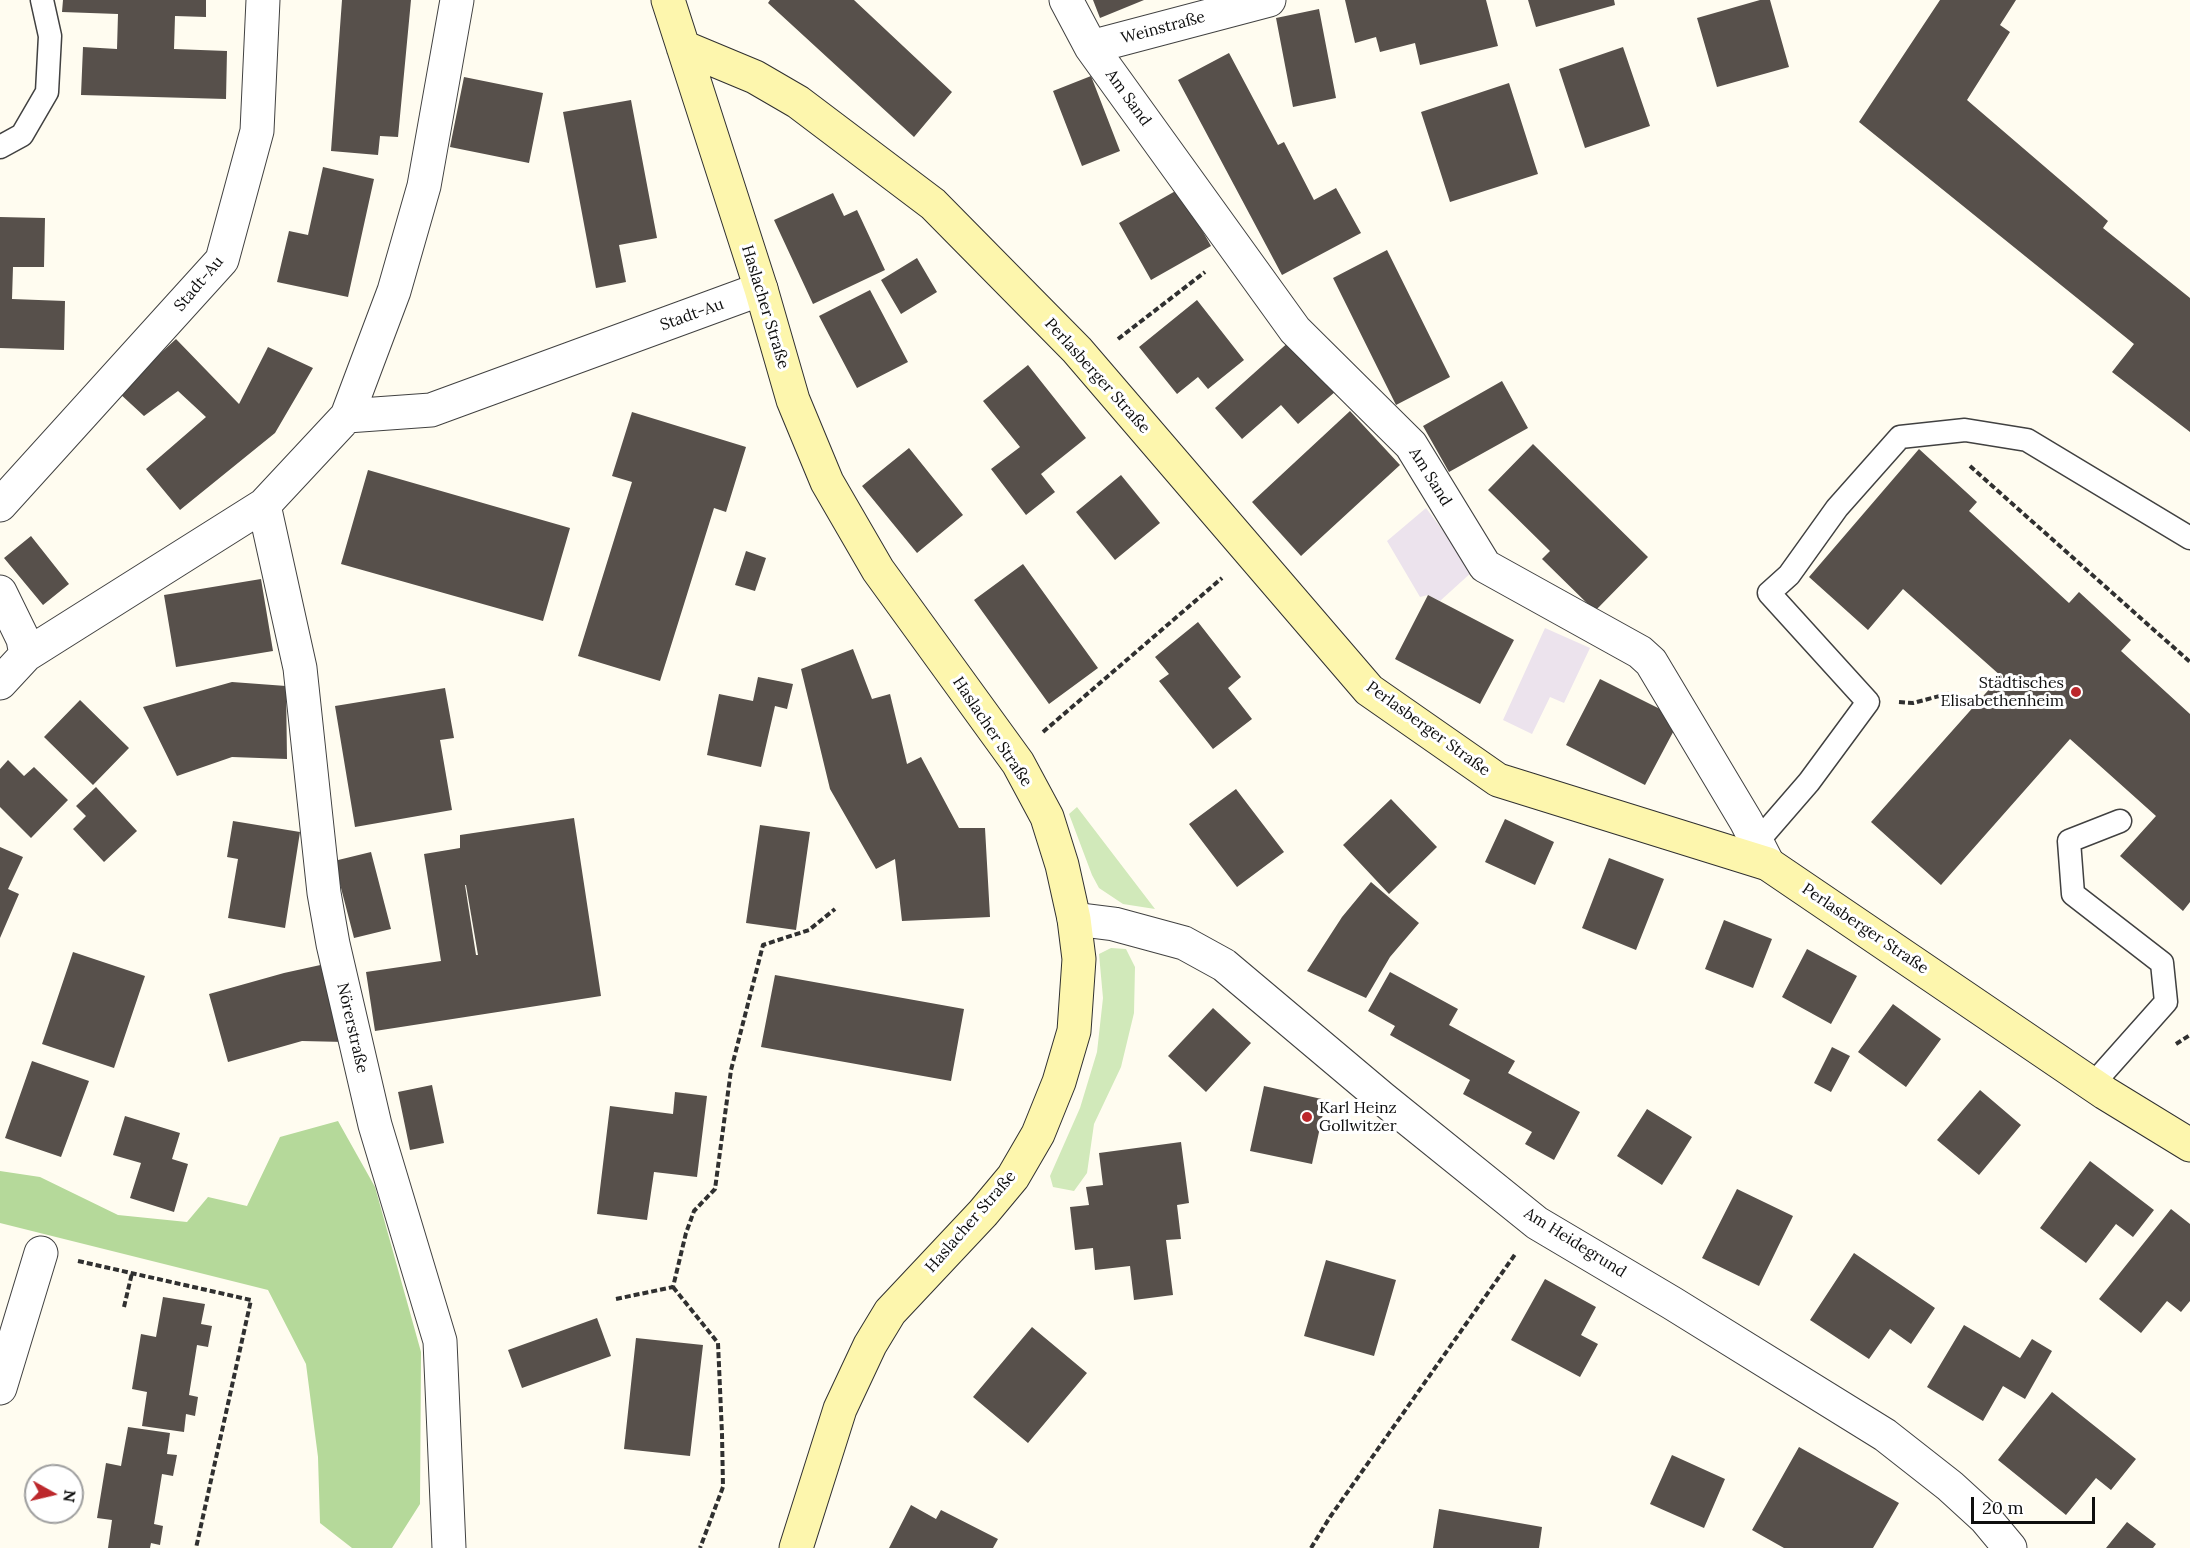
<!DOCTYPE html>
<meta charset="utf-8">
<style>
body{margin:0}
#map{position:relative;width:2190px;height:1548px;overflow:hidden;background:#fffcf0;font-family:Lora,serif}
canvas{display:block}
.north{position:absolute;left:24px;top:1464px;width:60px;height:60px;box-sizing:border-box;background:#fff;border:2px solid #9f9f9f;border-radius:50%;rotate:98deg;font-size:16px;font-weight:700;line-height:24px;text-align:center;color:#0e0e0e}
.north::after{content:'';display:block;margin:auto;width:21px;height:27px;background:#bc282c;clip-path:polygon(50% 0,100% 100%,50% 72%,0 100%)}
.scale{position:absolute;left:1971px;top:1497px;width:124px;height:27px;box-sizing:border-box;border:3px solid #0e0e0e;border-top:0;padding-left:8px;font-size:18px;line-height:21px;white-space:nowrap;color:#0e0e0e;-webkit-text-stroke:4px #fff;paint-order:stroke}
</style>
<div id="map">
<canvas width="2190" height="1548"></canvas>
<div class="north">N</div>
<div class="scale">20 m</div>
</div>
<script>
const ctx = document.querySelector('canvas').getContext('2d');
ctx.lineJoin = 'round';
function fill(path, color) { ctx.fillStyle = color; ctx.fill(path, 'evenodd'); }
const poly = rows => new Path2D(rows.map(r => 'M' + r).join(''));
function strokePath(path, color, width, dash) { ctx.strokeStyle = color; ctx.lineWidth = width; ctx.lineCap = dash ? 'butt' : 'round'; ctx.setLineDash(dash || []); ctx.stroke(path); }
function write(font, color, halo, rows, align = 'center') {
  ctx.font = font + ' Lora,serif'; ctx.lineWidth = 6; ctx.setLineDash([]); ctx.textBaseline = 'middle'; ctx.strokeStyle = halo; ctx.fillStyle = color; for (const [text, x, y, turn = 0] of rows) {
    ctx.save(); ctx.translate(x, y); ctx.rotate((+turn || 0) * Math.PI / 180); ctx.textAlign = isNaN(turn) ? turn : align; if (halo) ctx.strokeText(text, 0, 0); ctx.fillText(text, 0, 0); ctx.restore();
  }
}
const industrial = poly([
 [1426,508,1473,571,1440,601,1428,595,1420,597,1387,541],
 [1545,628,1590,648,1564,703,1550,697,1532,734,1503,720]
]);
const green = poly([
 [1077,807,1155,909,1123,904,1099,888,1092,875,1069,814],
 [1111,948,1126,949,1135,967,1134,1013,1121,1067,1094,1124,1087,1173,1074,1191,1053,1187,1050,1176,1080,1108,1097,1052,1103,998,1099,954]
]);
const forest = poly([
 [338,1121,375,1187,421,1352,420,1504,392,1548,352,1548,320,1523,318,1457,306,1364,268,1290,0,1223,0,1171,40,1177,118,1215,187,1222,208,1197,247,1206,280,1137]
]);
const building = poly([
 [63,0,206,0,206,17,175,16,174,49,227,51,226,99,81,95,83,47,117,49,118,14,62,12],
 [342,0,411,0,398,137,380,136,378,155,331,151],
 [770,0,854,0,952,92,914,137,768,3],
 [1093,0,1144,0,1100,18],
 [1345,0,1486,0,1498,46,1420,65,1415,43,1380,52,1376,37,1355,43],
 [1528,0,1614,0,1615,5,1536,27],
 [1760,0,1770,0,1789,67,1717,87,1697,18],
 [1940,0,2016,0,2000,25,2010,32,1967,100,2108,221,2103,228,2190,298,2190,432,2112,372,2134,344,1859,122],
 [1319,9,1336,98,1293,107,1276,18],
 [1623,47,1650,126,1585,148,1559,69],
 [1229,53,1278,145,1284,142,1314,200,1336,188,1361,233,1282,275,1178,80],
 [1091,76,1120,151,1082,166,1053,91],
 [464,77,543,93,529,163,450,147],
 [1509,83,1538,174,1450,202,1421,112],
 [631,100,657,238,619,245,626,282,596,288,563,112],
 [323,167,374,179,348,297,277,282,289,231,308,235],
 [1179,189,1211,246,1151,280,1119,223],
 [833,193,844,216,857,210,885,270,813,304,774,220],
 [0,217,45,218,44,267,13,267,12,299,65,301,64,350,0,348],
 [1387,250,1450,377,1396,405,1333,278],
 [917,258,937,292,901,314,881,280],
 [870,290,908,362,857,388,819,316],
 [1197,300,1244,360,1208,389,1198,377,1177,394,1139,347],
 [176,339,239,404,268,347,313,368,275,433,180,510,146,469,206,417,178,391,144,416,118,392],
 [1291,340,1336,391,1298,424,1281,405,1242,439,1215,408],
 [1028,365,1086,438,1041,474,1055,492,1026,515,991,469,1020,447,983,401],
 [1502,381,1528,428,1449,472,1423,426],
 [1350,411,1400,465,1301,556,1252,502],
 [632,412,746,447,726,512,714,508,660,681,578,656,632,482,612,476],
 [1533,444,1648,557,1595,611,1542,559,1550,551,1488,490],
 [909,448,963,515,917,553,862,486],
 [1919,449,1977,502,1969,511,2069,603,2079,592,2131,640,2121,651,2190,714,2190,902,2183,911,2120,856,2156,816,2070,739,1941,885,1871,822,2001,676,1903,589,1868,630,1809,577],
 [368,470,570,528,543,621,341,564],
 [1121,475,1160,523,1115,560,1076,512],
 [31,536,69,584,43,605,4,558],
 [746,551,766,558,755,591,735,585],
 [1023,564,1098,668,1049,704,974,600],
 [261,579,273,651,176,667,164,595],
 [1428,595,1514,640,1480,704,1395,659],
 [1198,622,1241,677,1228,688,1252,719,1213,749,1159,681,1169,674,1155,657],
 [853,649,872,699,890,694,907,764,921,757,959,828,985,828,990,917,902,921,895,859,876,869,830,789,801,669],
 [758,677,793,684,787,709,775,706,761,767,707,755,719,694,753,701],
 [1600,679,1680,719,1645,785,1566,745],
 [232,682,286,686,287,759,232,757,177,776,143,707],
 [445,688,454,738,440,740,452,810,355,827,335,706],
 [80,700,129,748,93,785,44,737],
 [8,760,24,776,34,767,68,800,31,838,0,807,0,769],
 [96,787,137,831,104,862,73,829,86,816,76,806],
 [1236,789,1284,852,1237,887,1189,824],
 [1391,799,1437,847,1389,894,1343,845],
 [574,818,601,996,375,1031,366,972,441,961,424,854,460,848,460,835],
 [465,885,466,885,478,955,476,955],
 [1505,819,1554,842,1535,885,1485,862],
 [233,821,300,832,285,928,228,918,238,859,227,857],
 [760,825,810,832,796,930,746,923],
 [0,847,23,857,8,889,19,894,0,938],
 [371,852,391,929,354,938,334,861],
 [1609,858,1664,879,1636,950,1582,928],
 [1371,882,1419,923,1390,957,1366,998,1307,971,1342,917],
 [1724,920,1772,939,1753,988,1705,969],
 [1807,949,1857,976,1831,1024,1782,997],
 [73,952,145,976,114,1068,42,1044],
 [325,964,345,1042,302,1041,228,1062,209,994,284,973],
 [1390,972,1458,1009,1449,1025,1515,1061,1508,1073,1580,1112,1554,1160,1525,1144,1532,1132,1463,1094,1470,1080,1390,1035,1395,1026,1368,1011],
 [775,975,964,1009,951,1081,761,1047],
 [1893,1004,1941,1039,1906,1087,1858,1052],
 [1213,1008,1251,1043,1206,1092,1168,1056],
 [1832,1047,1850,1056,1831,1092,1814,1083],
 [32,1061,89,1081,61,1157,5,1138],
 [432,1085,444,1143,410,1150,398,1092],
 [1264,1086,1326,1100,1312,1164,1250,1151],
 [1980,1090,2021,1125,1979,1175,1937,1140],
 [675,1092,707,1096,697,1177,654,1172,647,1220,597,1214,610,1106,673,1114],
 [1647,1109,1692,1137,1662,1185,1617,1156],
 [125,1116,180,1133,172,1159,188,1164,174,1212,130,1198,141,1163,113,1155],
 [1181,1142,1189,1203,1177,1205,1181,1239,1166,1240,1173,1295,1134,1300,1130,1266,1095,1270,1093,1248,1075,1250,1070,1207,1089,1205,1086,1187,1103,1185,1099,1153],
 [2090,1161,2154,1210,2133,1237,2116,1224,2086,1263,2040,1228],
 [1737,1189,1793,1216,1759,1286,1702,1258],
 [2171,1209,2190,1224,2190,1301,2181,1312,2167,1301,2141,1333,2099,1299],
 [1854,1253,1935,1308,1911,1344,1890,1329,1869,1359,1810,1320],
 [1326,1260,1396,1280,1374,1356,1304,1336],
 [1545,1279,1596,1307,1581,1335,1598,1344,1580,1377,1511,1340],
 [163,1297,205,1304,201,1324,212,1326,208,1347,197,1345,189,1395,198,1397,195,1416,186,1414,184,1432,142,1426,147,1392,132,1389,141,1334,156,1337],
 [597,1318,611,1356,522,1388,508,1350],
 [1964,1325,2020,1358,2032,1339,2052,1351,2025,1399,2003,1386,1983,1421,1927,1387],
 [1032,1327,1087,1373,1028,1443,973,1397],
 [636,1338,703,1345,690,1456,624,1449],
 [2052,1392,2136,1459,2111,1490,2096,1478,2066,1515,1998,1460],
 [128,1427,170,1433,167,1454,177,1455,173,1476,162,1474,154,1524,163,1526,160,1545,151,1543,150,1548,108,1548,112,1520,97,1518,106,1463,121,1466],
 [1799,1447,1899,1503,1873,1548,1784,1548,1752,1530],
 [1672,1455,1725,1479,1704,1528,1650,1504],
 [911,1505,936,1519,941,1510,998,1539,993,1548,889,1548],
 [1439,1509,1542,1527,1539,1548,1433,1548],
 [2127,1522,2156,1544,2153,1548,2106,1548]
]);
const path = poly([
 [1118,339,1205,272],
 [1970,466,2190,662],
 [1899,702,1913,703,1951,693,1963,702],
 [1043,732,1222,578],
 [2176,1044,2190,1035],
 [78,1261,251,1300,196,1548],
 [673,1287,718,1343,722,1434,723,1487,700,1548],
 [616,1299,673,1287,686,1233,694,1211,715,1189,731,1070,763,945,809,930,835,909],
 [124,1307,132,1273],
 [1311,1548,1330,1517,1516,1253]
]);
const lane = poly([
 [0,147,22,135,47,92,50,36,42,0],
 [1757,842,1809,782,1868,702,1769,593,1789,575,1837,508,1900,437,1965,430,2027,440,2190,538],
 [2093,1084,2166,1002,2162,963,2073,894,2069,841,2120,821]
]);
const street = poly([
 [1066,0,1091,47,1295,330,1411,445,1485,566,1640,652,1651,662,1746,821,1768,864],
 [1091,47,1269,0],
 [347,416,431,410,761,289],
 [0,505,222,260,257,131,263,0],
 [264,505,300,668,324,893,333,944,375,1125,440,1341,449,1548],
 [0,592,23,639,26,655],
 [0,683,26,655,264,505,347,416,394,291,424,186,457,0],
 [1074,919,1114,924,1184,943,1224,965,1382,1098,1537,1223,1672,1303,1885,1435,1950,1486,1985,1518,2010,1548],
 [0,1388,41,1253]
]);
const secondary = poly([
 [668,0,761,289,793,400,827,482,878,570,1018,763,1047,817,1062,865,1074,919,1079,959,1074,1031,1059,1082,1038,1134,1013,1177,983,1213,890,1312,870,1345,840,1409,796,1548],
 [683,47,755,77,798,102,933,204,1077,350,1369,690,1498,780,1768,864,2105,1093,2190,1145]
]);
const markers = [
 [2076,692,6,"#bc282c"],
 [1307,1117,6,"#bc282c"]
];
const streetNames = [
 ["Weinstraße",1163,28,-15],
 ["Am Sand",1128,98,54],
 ["Stadt-Au",199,284,-50],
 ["Haslacher Straße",765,307,73],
 ["Stadt-Au",692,315,-20],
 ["Perlasberger Straße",1097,376,48],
 ["Am Sand",1430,477,58],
 ["Perlasberger Straße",1428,729,36],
 ["Haslacher Straße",992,732,56],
 ["Perlasberger Straße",1865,929,34],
 ["Nörerstraße",352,1028,77],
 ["Haslacher Straße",971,1222,-49],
 ["Am Heidegrund",1575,1243,32]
];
const poiNames = [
 ["Städtisches",2064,683],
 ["Elisabethenheim",2064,701],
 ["Karl Heinz",1319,1108,"left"],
 ["Gollwitzer",1319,1126,"left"]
];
fill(industrial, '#ece3ed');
fill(green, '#d1e9ba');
fill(forest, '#b5d99a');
fill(building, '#57504b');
strokePath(lane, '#414141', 25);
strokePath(street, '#414141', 35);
strokePath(secondary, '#303030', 35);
strokePath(path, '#303030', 4, [6, 3]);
strokePath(lane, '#fff', 22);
strokePath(street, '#fff', 33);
strokePath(secondary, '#fdf6ad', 33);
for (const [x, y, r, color] of markers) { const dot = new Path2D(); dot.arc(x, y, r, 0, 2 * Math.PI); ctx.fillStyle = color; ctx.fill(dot); strokePath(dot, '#fff', 2); }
write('16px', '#0e0e0e', '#fff', streetNames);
write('16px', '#0e0e0e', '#fff', poiNames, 'right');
</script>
